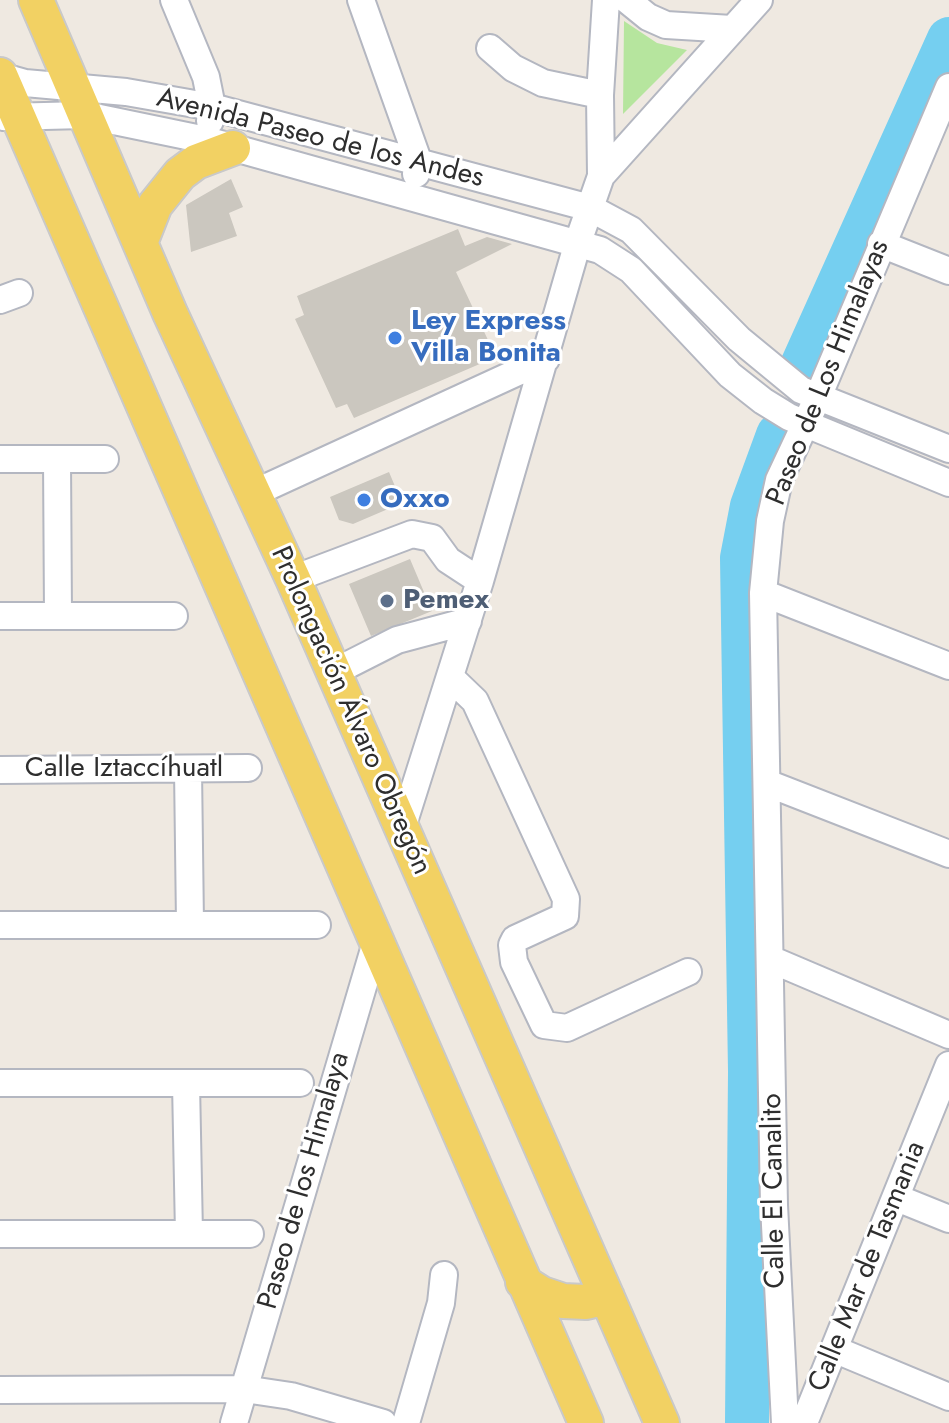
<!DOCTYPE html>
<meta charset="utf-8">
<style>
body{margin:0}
canvas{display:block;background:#efe9e1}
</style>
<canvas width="949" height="1423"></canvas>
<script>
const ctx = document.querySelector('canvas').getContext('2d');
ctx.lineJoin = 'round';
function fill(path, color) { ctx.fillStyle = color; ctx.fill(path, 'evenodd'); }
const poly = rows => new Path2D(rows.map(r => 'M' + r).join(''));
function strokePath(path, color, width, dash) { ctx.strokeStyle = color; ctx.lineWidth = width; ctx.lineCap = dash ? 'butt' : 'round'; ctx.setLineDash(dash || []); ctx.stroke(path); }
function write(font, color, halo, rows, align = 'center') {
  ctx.font = font + ' Jost,sans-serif'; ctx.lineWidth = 6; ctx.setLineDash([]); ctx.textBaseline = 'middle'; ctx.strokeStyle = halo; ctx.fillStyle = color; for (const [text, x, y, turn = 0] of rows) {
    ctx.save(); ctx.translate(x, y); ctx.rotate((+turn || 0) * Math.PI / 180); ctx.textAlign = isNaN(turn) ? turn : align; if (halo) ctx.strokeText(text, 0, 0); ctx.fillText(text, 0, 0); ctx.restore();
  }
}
const green = poly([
 [624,21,657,43,687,50,623,114]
]);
const river = poly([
 [800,370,949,39],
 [747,1423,750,1072,742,558,752,506,778,435]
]);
const building = poly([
 [231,179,243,207,229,213,237,236,191,252,186,205],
 [458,229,465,246,487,237,512,244,456,272,496,357,354,418,347,404,336,408,295,319,304,315,297,296],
 [389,472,402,503,353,524,339,520,330,497],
 [410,559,432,611,371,636,349,584]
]);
const minor = poly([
 [174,0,206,77,212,107,210,121],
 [361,0,419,163,416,174],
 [627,0,648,17,666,25,732,29],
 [490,48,513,68,543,83,600,95],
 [0,76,25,83,126,92,212,107,590,208,631,230,739,339,801,390,949,449],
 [4,117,85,115,206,140,600,250,631,270,730,375,763,401,789,417,949,483],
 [601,176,759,0],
 [881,244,949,271],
 [0,300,19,293],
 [0,459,105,459],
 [57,459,58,616],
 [252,494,546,359],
 [293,579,412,534,432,538,448,560,480,581],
 [763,593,949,666],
 [0,616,174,616],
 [332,673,397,640,468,621],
 [450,677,475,701,566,899,565,916,515,939,512,945,514,962,544,1025,567,1028,688,972],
 [188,769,190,924],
 [0,770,248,768],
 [767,783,949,854],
 [402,828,480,581,578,242,601,176,600,95,606,0],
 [0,925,317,925],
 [770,959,949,1035],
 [0,1083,300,1083],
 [186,1083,189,1234],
 [897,1198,949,1219],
 [0,1234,250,1234],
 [836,1350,949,1397],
 [0,1390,244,1389,291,1396,383,1423],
 [234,1423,377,939],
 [406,1423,441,1303,444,1275],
 [785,1423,774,1205,763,593,770,521,779,480,818,397,949,87],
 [804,1423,949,1065]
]);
const major = poly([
 [36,0,170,313,293,579,662,1423],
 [0,75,586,1423],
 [140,243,155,205,180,174,196,162,233,148],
 [523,1282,542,1294,563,1301,586,1302,607,1297]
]);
const markers = [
 [395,338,8,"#3f7fe0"],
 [364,500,8,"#3f7fe0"],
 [387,601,8,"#5c6f8a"]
];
const streetNames = [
 ["Avenida Paseo de los Andes",320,139,14],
 ["Paseo de Los Himalayas",829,373,-68],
 ["Prolongación Álvaro Obregón",350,711,66],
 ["Calle Iztaccíhuatl",124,769],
 ["Paseo de los Himalaya",305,1181,-74],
 ["Calle El Canalito",775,1191,-91],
 ["Calle Mar de Tasmania",868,1267,-68]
];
const shopNames = [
 ["Ley Express",411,322],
 ["Villa Bonita",411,354],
 ["Oxxo",380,500]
];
const serviceNames = [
 ["Pemex",403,601]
];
fill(green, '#b6e59e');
strokePath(river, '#75cff0', 44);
fill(building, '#cbc7bf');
strokePath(minor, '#b4b7c1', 30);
strokePath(major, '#c9c9c9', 38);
strokePath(minor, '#fff', 26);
strokePath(major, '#f2d163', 34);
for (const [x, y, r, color] of markers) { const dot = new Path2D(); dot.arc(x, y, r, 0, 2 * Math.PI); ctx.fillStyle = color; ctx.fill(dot); strokePath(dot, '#fff', 3); }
write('28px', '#2e2e2e', '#fff', streetNames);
write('bold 28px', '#366cbe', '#fff', shopNames, 'left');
write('bold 28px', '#4e5e75', '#fff', serviceNames, 'left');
</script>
